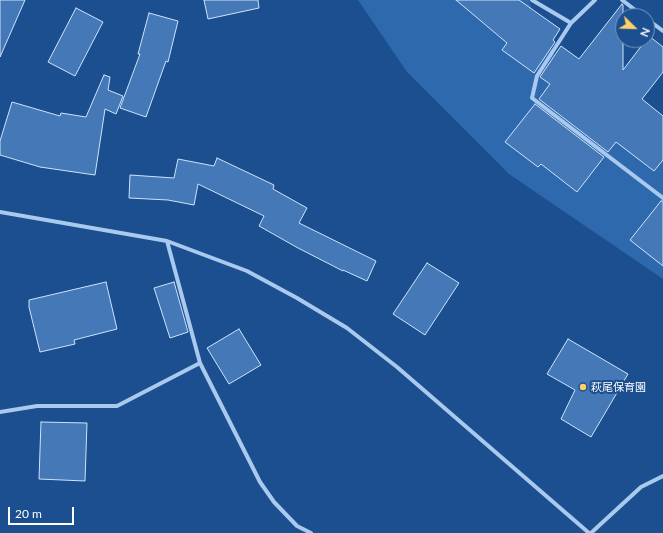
<!DOCTYPE html>
<meta charset="utf-8">
<style>
body{margin:0}
#map{position:relative;width:663px;height:533px;overflow:hidden;background:#1b4f8f;font-family:Lato,sans-serif}
canvas{display:block}
.north{position:absolute;left:615px;top:8px;width:40px;height:40px;box-sizing:border-box;background:#1b4f8f;border:1px solid #7695bc;border-radius:50%;rotate:113deg;font-size:11px;font-weight:700;line-height:16px;text-align:center;color:#fff}
.north::after{content:'';display:block;margin:auto;width:14px;height:18px;background:#ffd166;clip-path:polygon(50% 0,100% 100%,50% 72%,0 100%)}
.scale{position:absolute;left:8px;top:507px;width:66px;height:18px;box-sizing:border-box;border:2px solid #fff;border-top:0;padding-left:5px;font-size:12px;line-height:14px;white-space:nowrap;color:#fff;-webkit-text-stroke:3px #1b4f8f;paint-order:stroke}
</style>
<div id="map">
<canvas width="663" height="533"></canvas>
<div class="north">N</div>
<div class="scale">20 m</div>
</div>
<script>
const ctx = document.querySelector('canvas').getContext('2d');
ctx.lineJoin = 'round';
function fill(path, color) { ctx.fillStyle = color; ctx.fill(path, 'evenodd'); }
const poly = rows => new Path2D(rows.map(r => 'M' + r).join(''));
function strokePath(path, color, width, dash) { ctx.strokeStyle = color; ctx.lineWidth = width; ctx.lineCap = dash ? 'butt' : 'round'; ctx.setLineDash(dash || []); ctx.stroke(path); }
function write(font, color, halo, rows, align = 'center') {
  ctx.font = font + ' Lato,"Noto Sans JP",sans-serif'; ctx.lineWidth = 4; ctx.setLineDash([]); ctx.textBaseline = 'middle'; ctx.strokeStyle = halo; ctx.fillStyle = color; for (const [text, x, y, turn = 0] of rows) {
    ctx.save(); ctx.translate(x, y); ctx.rotate((+turn || 0) * Math.PI / 180); ctx.textAlign = isNaN(turn) ? turn : align; if (halo) ctx.strokeText(text, 0, 0); ctx.fillText(text, 0, 0); ctx.restore();
  }
}
const green = poly([
 [358,0,529,0,534,17,564,72,663,154,663,279,509,174,407,72]
]);
const building = poly([
 [0,0,25,0,0,57,0,0],
 [204,0,258,0,259,8,208,19,204,0],
 [456,0,519,0,560,29,553,40,555,42,534,73,502,50,507,43,456,0],
 [622,4,623,5,623,70,649,36,663,47,663,72,642,99,663,116,663,160,654,171,616,142,608,152,539,99,550,84,540,77,561,46,579,59,622,4],
 [76,8,103,22,75,76,48,62,76,8],
 [149,13,178,21,168,62,166,61,146,117,120,108,140,54,138,54,149,13],
 [104,75,110,77,108,90,123,96,116,114,105,109,95,175,40,167,0,155,0,141,12,102,60,116,61,113,86,117,104,75],
 [535,104,604,157,577,192,541,164,538,167,505,142,535,104],
 [217,158,274,185,273,189,307,208,299,223,376,261,367,281,343,270,343,271,298,248,259,226,264,216,198,184,194,205,168,200,129,198,130,175,174,178,178,159,214,166,217,158],
 [661,201,663,201,663,266,630,240,661,201],
 [427,263,459,283,425,335,393,314,427,263],
 [106,282,117,329,74,340,75,344,40,352,29,307,29,300,106,282],
 [174,282,188,332,170,338,154,288,174,282],
 [239,329,261,365,229,384,207,348,239,329],
 [568,339,628,374,591,437,561,419,575,390,547,374,568,339],
 [41,422,87,423,85,481,39,479,41,422]
]);
const minor = poly([
 [532,0,571,23,595,0],
 [622,0,643,16],
 [647,19,663,31],
 [571,23,537,76,532,98,663,198],
 [0,212,167,241,247,271,297,298,347,328,397,367,589,533],
 [167,241,200,363,260,482,274,502,297,526,311,533],
 [0,412,37,406,117,406,200,363],
 [591,533,641,487,663,476]
]);
const markers = [
 [583,387,4,"#ffd166"]
];
const poiNames = [
 ["萩尾保育園",591,387]
];
fill(green, '#2e69ad');
fill(building, '#4478b7');
strokePath(building, '#cfe3fa', 1);
strokePath(minor, '#a9c9ee', 4);
for (const [x, y, r, color] of markers) { const dot = new Path2D(); dot.arc(x, y, r, 0, 2 * Math.PI); ctx.fillStyle = color; ctx.fill(dot); strokePath(dot, '#1b4f8f', 1.5); }
write('11px', '#fff', '#1b4f8f', poiNames, 'left');
</script>
